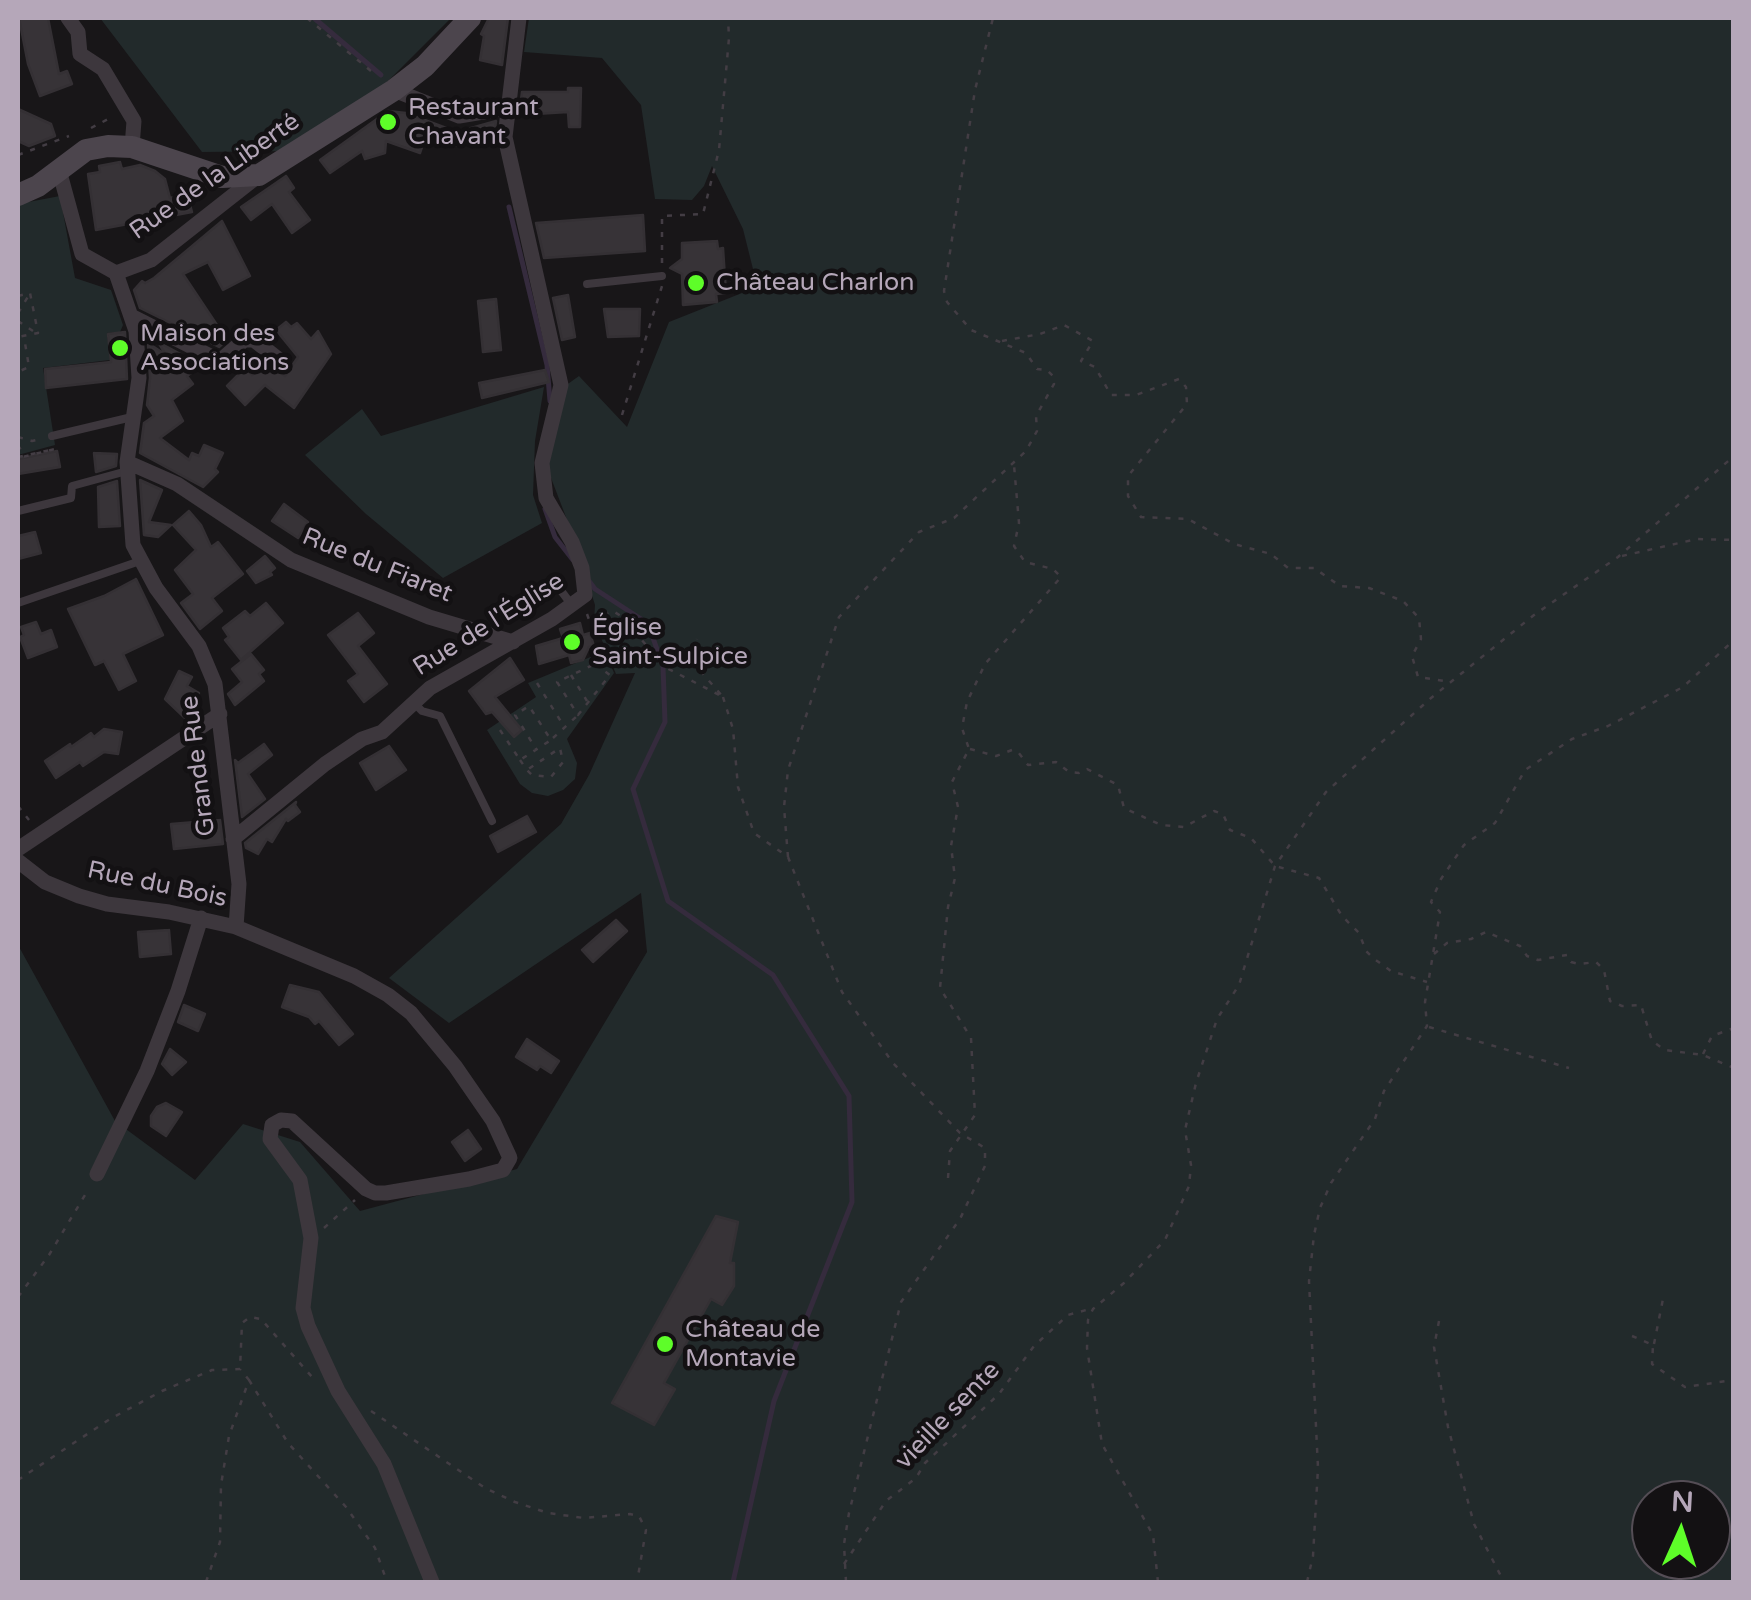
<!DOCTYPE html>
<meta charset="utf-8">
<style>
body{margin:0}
#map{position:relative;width:1751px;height:1600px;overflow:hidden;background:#181618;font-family:"Varela Round",sans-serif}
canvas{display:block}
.frame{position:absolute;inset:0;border:20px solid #b5a7b9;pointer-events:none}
.north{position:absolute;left:1631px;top:1480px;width:100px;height:100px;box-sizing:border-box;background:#131113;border:2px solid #544d55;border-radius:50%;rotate:3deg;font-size:28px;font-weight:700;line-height:40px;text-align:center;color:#b5a7b9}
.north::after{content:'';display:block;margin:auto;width:35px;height:45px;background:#5efd29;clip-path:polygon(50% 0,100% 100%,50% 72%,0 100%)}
</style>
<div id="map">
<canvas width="1751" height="1600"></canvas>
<div class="frame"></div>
<div class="north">N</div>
</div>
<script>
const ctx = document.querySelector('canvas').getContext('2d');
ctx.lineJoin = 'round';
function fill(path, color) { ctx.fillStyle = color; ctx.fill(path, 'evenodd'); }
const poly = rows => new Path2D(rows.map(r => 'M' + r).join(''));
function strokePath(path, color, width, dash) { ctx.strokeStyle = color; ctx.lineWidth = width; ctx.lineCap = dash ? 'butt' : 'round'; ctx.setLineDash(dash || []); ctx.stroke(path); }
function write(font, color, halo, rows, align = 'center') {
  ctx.font = font + ' "Varela Round",sans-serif'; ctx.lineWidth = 9; ctx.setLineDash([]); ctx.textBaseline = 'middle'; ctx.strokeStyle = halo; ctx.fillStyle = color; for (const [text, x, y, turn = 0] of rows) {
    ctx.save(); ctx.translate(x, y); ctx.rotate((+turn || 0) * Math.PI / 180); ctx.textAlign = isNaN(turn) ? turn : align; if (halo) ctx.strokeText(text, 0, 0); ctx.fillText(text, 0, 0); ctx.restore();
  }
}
const green = poly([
 [100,18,451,18,371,98,293,151,202,152],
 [529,18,1733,18,1733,1582,18,1582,18,945,115,1121,195,1180,243,1124,300,1142,360,1211,517,1169,647,952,641,893,449,1023,389,978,561,824,589,775,635,673,616,674,594,621,595,605,574,538,543,457,565,386,579,376,627,427,669,322,742,293,759,293,743,229,712,166,704,186,692,200,655,199,641,105,602,58,524,52],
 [1651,1500,1711,1500,1711,1560,1651,1560],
 [60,196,75,278,111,290,123,325,120,332,107,333,110,360,43,368,55,445,18,455,18,204],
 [544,387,535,441,533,495,542,523,443,578,366,514,305,455,362,409,381,436],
 [605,651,614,673,567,739,577,763,575,779,563,790,548,796,532,793,520,784,487,730,536,697,528,683]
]);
const stream = poly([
 [314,18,381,75],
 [509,207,547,365,550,401],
 [545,509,555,537,573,560],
 [589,581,595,589,641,619,653,638,663,666,665,722,633,789,668,901,773,975,849,1096,852,1202,774,1401,733,1582]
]);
const building = poly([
 [19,18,48,18,59,74,67,71,72,84,40,96,28,64,19,18],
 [489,18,508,18,502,65,480,60,484,36,481,34,489,18],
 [568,88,581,88,580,127,569,127,568,112,519,115,522,92,568,92,568,88],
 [18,109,51,124,55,136,29,146,18,141,18,109],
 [388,111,406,113,457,132,496,121,494,136,453,146,426,135,420,153,386,141,385,153,365,159,362,151,330,173,320,160,388,111],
 [120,162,122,169,140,165,155,171,165,179,170,198,187,194,192,212,96,230,88,174,100,172,99,166,120,162],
 [286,176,294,188,289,192,310,220,292,233,272,204,251,220,241,207,286,176],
 [643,215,645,251,544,258,536,223,643,215],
 [222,221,250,276,223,290,208,262,183,274,227,340,219,347,140,308,134,290,142,281,145,283,154,278,222,221],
 [717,241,718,249,723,248,726,293,716,294,717,302,683,305,682,274,670,268,682,259,682,243,717,241],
 [568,295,575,337,562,340,553,298,568,295],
 [496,299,501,350,483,352,478,301,496,299],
 [604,309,640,309,639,336,608,337,604,309],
 [286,322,291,327,297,323,311,339,318,331,331,354,294,408,265,385,245,405,227,386,246,367,252,375,268,365,285,376,298,357,276,330,286,322],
 [125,332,127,379,46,388,45,369,111,362,108,334,125,332],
 [158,342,188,358,197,369,187,376,193,384,172,400,183,421,160,438,189,460,192,453,199,456,204,445,223,453,215,469,218,472,203,487,140,453,144,423,154,416,147,405,150,378,148,343,166,355,158,342],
 [545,370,549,382,482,398,479,383,545,370],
 [57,451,60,467,18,474,18,459,57,451],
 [94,453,117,454,116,466,96,472,94,453],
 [140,480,162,490,149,522,171,525,158,537,144,535,140,480],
 [117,481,120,526,99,527,98,487,117,481],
 [284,504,308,522,298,538,272,521,284,504],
 [189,511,201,525,211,547,218,542,243,574,212,598,222,611,200,629,181,603,193,594,175,570,196,550,173,525,189,511],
 [35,532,41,553,18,559,18,536,35,532],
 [265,556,275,568,270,572,272,575,256,583,247,571,265,556],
 [136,579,163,635,123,654,136,681,119,690,104,661,95,665,68,609,104,596,136,579],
 [266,603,283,623,241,660,225,640,229,637,223,628,245,611,250,616,266,603],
 [358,613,374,633,358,646,387,684,364,702,348,681,358,674,328,635,358,613],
 [36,622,41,634,51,630,57,647,28,658,20,637,24,635,21,627,36,622],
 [580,623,583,635,590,633,594,646,589,647,583,660,571,663,569,655,539,664,536,646,563,638,560,629,580,623],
 [251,654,264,670,259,674,264,681,235,705,228,694,242,682,232,669,251,654],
 [510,658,524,680,495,697,522,730,514,737,492,712,486,714,469,691,510,658],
 [179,671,192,677,187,686,199,693,186,719,165,699,179,671],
 [104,729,122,732,118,754,104,752,83,766,80,762,56,778,45,761,70,744,71,747,91,733,94,737,104,729],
 [264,744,272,755,248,774,265,799,242,817,235,760,238,763,264,744],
 [389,746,406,770,376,790,360,763,389,746],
 [296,802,295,805,300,812,288,821,286,819,272,842,267,839,258,854,246,848,245,843,296,802],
 [527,816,536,832,498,852,490,836,527,816],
 [220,820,223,844,174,849,171,824,220,820],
 [616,920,627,931,593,962,582,950,616,920],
 [169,930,171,954,140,957,138,932,169,930],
 [290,985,319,992,353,1034,339,1045,319,1021,315,1024,309,1017,282,1007,290,985],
 [184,1005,205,1014,198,1031,178,1022,184,1005],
 [527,1039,559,1061,551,1073,540,1066,537,1070,516,1057,527,1039],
 [170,1049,186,1062,172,1075,162,1064,170,1049],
 [166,1103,182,1112,166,1136,151,1126,151,1116,157,1107,166,1103],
 [468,1130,481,1149,465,1161,452,1142,468,1130],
 [716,1216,738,1222,730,1263,734,1263,734,1286,722,1305,711,1299,664,1383,675,1389,654,1425,612,1403,716,1216]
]);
const path = poly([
 [307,18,377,76],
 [91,128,114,116],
 [18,155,69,136],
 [662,263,662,216,703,214,719,150,729,38,728,18],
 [18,296,30,293,38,333,18,337],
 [18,313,29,295],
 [18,321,36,333],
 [1002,341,1040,334,1064,325,1093,341,1081,361,1095,367,1111,395,1136,395,1179,379,1186,387,1187,404,1128,476,1128,496,1141,517,1188,519,1234,544,1271,554,1288,568,1314,568,1340,586,1369,588,1403,601,1419,618,1421,639,1412,656,1418,677,1451,682],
 [18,382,20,371,29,367,24,337],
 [622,415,662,286],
 [18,437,32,441,41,439],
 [18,445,22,452,18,454],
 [18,457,55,449,18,458],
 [1622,556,1697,539,1734,540],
 [587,614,593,631,601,628,607,613,613,611,624,618,663,666,723,697,697,667,693,655,697,639],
 [595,664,610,675,578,715,557,682,595,664],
 [571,675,587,701],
 [537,683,565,728],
 [723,697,733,729,738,787,754,833,788,857,842,992,893,1063,960,1133,985,1148,985,1166,960,1219,901,1302,849,1513,844,1544,846,1582],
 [500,730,520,760,551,740,529,706,515,715,536,749],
 [553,738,577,716],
 [970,749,996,756,1012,750,1018,752,1028,765,1056,762,1069,772,1079,773,1087,769,1118,785,1124,808,1161,825,1184,827,1214,811,1223,814,1230,830,1251,838,1275,866,1319,878,1342,916,1359,933,1366,951,1373,958,1391,971,1427,982],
 [520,760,527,770,532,775,551,777,563,762,560,748,527,770],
 [18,806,29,820],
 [788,857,784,807,788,770,839,617,919,532,954,518,1026,451,1037,431,1036,416,1054,384,1053,376,1047,370,1037,369,1026,353,971,330,947,302,944,291,975,90,993,18],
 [1434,954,1447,943,1471,939,1486,932,1520,946,1527,956,1538,960,1567,955,1571,962,1579,964,1596,962,1604,970,1610,1001,1622,1006,1641,1005,1652,1041,1665,1050,1703,1055,1734,1068],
 [1429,1027,1569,1068],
 [1703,1054,1712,1036,1734,1028],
 [948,1178,950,1151,975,1115,971,1038,940,988,948,907,955,878,951,846,958,807,952,782,969,749,962,728,967,702,985,664,1061,577,1053,569,1025,562,1014,546,1019,523,1014,465],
 [324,1228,355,1200],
 [18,1297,49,1255,88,1190],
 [1439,1321,1434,1347,1448,1427,1474,1524,1504,1582],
 [1632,1336,1653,1345,1652,1364,1685,1387,1734,1380],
 [1654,1344,1663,1299],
 [249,1380,288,1443,346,1507,375,1548,387,1582],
 [371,1411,485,1488,515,1502,548,1513,584,1518,630,1514,639,1516,646,1530,637,1582],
 [18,1480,110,1419,162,1391,212,1370,240,1369,242,1323,250,1317,261,1319,313,1378],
 [844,1564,886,1501,916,1478,925,1463,999,1394,1034,1346,1068,1315,1090,1309],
 [206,1582,220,1542,221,1485,229,1436,249,1380,241,1370],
 [1158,1582,1153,1535,1102,1444,1087,1348,1088,1320,1093,1309,1124,1283,1165,1240,1189,1186,1191,1165,1185,1130,1196,1083,1217,1019,1239,985,1275,866,1326,792,1431,698,1534,615,1618,557,1734,456],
 [1307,1582,1313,1556,1318,1468,1309,1281,1314,1235,1320,1208,1331,1183,1375,1119,1384,1091,1427,1026,1425,1002,1440,912,1431,902,1441,879,1464,845,1495,823,1525,770,1572,739,1608,726,1683,687,1734,640]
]);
const lane = poly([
 [587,284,662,276],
 [52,436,132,417],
 [18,511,71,498,72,486,127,471],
 [562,592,571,604],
 [18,603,140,561],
 [414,703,422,711,440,716,492,821]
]);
const street = poly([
 [68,18,78,32,80,54,103,69,134,121,132,147],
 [394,90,459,116,507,108],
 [59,170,82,254,116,273,136,331,139,378,127,462,133,545,156,588,199,646,215,684,239,884,236,927],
 [116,273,151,260,259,175],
 [131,316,220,361,244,340,254,340,282,362],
 [127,462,177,484,291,560,429,617,513,642],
 [233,839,325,764,362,739,382,732,430,688,552,619,585,595,582,568,572,542,546,498,542,463,561,385,505,137,519,18],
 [18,849,220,714],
 [18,861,45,882,79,896,107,904,169,912,236,927,354,976,388,995,411,1013,455,1066,493,1121,510,1158,503,1170,469,1179,386,1193,375,1193,366,1189,292,1121,281,1120,272,1125,270,1139,300,1180,311,1238,303,1308,308,1326,338,1391,384,1464,432,1582],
 [97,1174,147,1071,178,991,201,918]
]);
const secondary = poly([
 [18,195,38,186,86,150,108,146,132,147,222,177,259,175,394,90,425,66,470,18]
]);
const markers = [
 [388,122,10,"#5efd29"],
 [696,283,10,"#5efd29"],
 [120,348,10,"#5efd29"],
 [572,642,10,"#5efd29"],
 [665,1344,10,"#5efd29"]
];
const poiNames = [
 ["Restaurant",408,108],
 ["Chavant",408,137],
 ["Château Charlon",716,283],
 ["Maison des",140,334],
 ["Associations",140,363],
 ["Église",592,628],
 ["Saint-Sulpice",592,657],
 ["Château de",685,1330],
 ["Montavie",685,1359]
];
const streetNames = [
 ["Rue de la Liberté",215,177,-35],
 ["Rue du Fiaret",377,566,22],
 ["Rue de l'Église",489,625,-32],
 ["Grande Rue",199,766,-97],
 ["Rue du Bois",157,885,12],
 ["vieille sente",948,1416,-46]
];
fill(green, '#222a2b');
strokePath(stream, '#352b3d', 5);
fill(building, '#373337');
strokePath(building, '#343034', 2.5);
strokePath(path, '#433d44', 2.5, [5, 8]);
strokePath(lane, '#3d373d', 8);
strokePath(street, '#3d373d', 15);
strokePath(secondary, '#4c454d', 22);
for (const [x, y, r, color] of markers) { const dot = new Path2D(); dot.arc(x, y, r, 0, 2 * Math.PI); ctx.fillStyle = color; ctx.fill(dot); strokePath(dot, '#131113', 4); }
write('25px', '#b5a7b9', '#131113', poiNames, 'left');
write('25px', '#b5a7b9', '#131113', streetNames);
</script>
